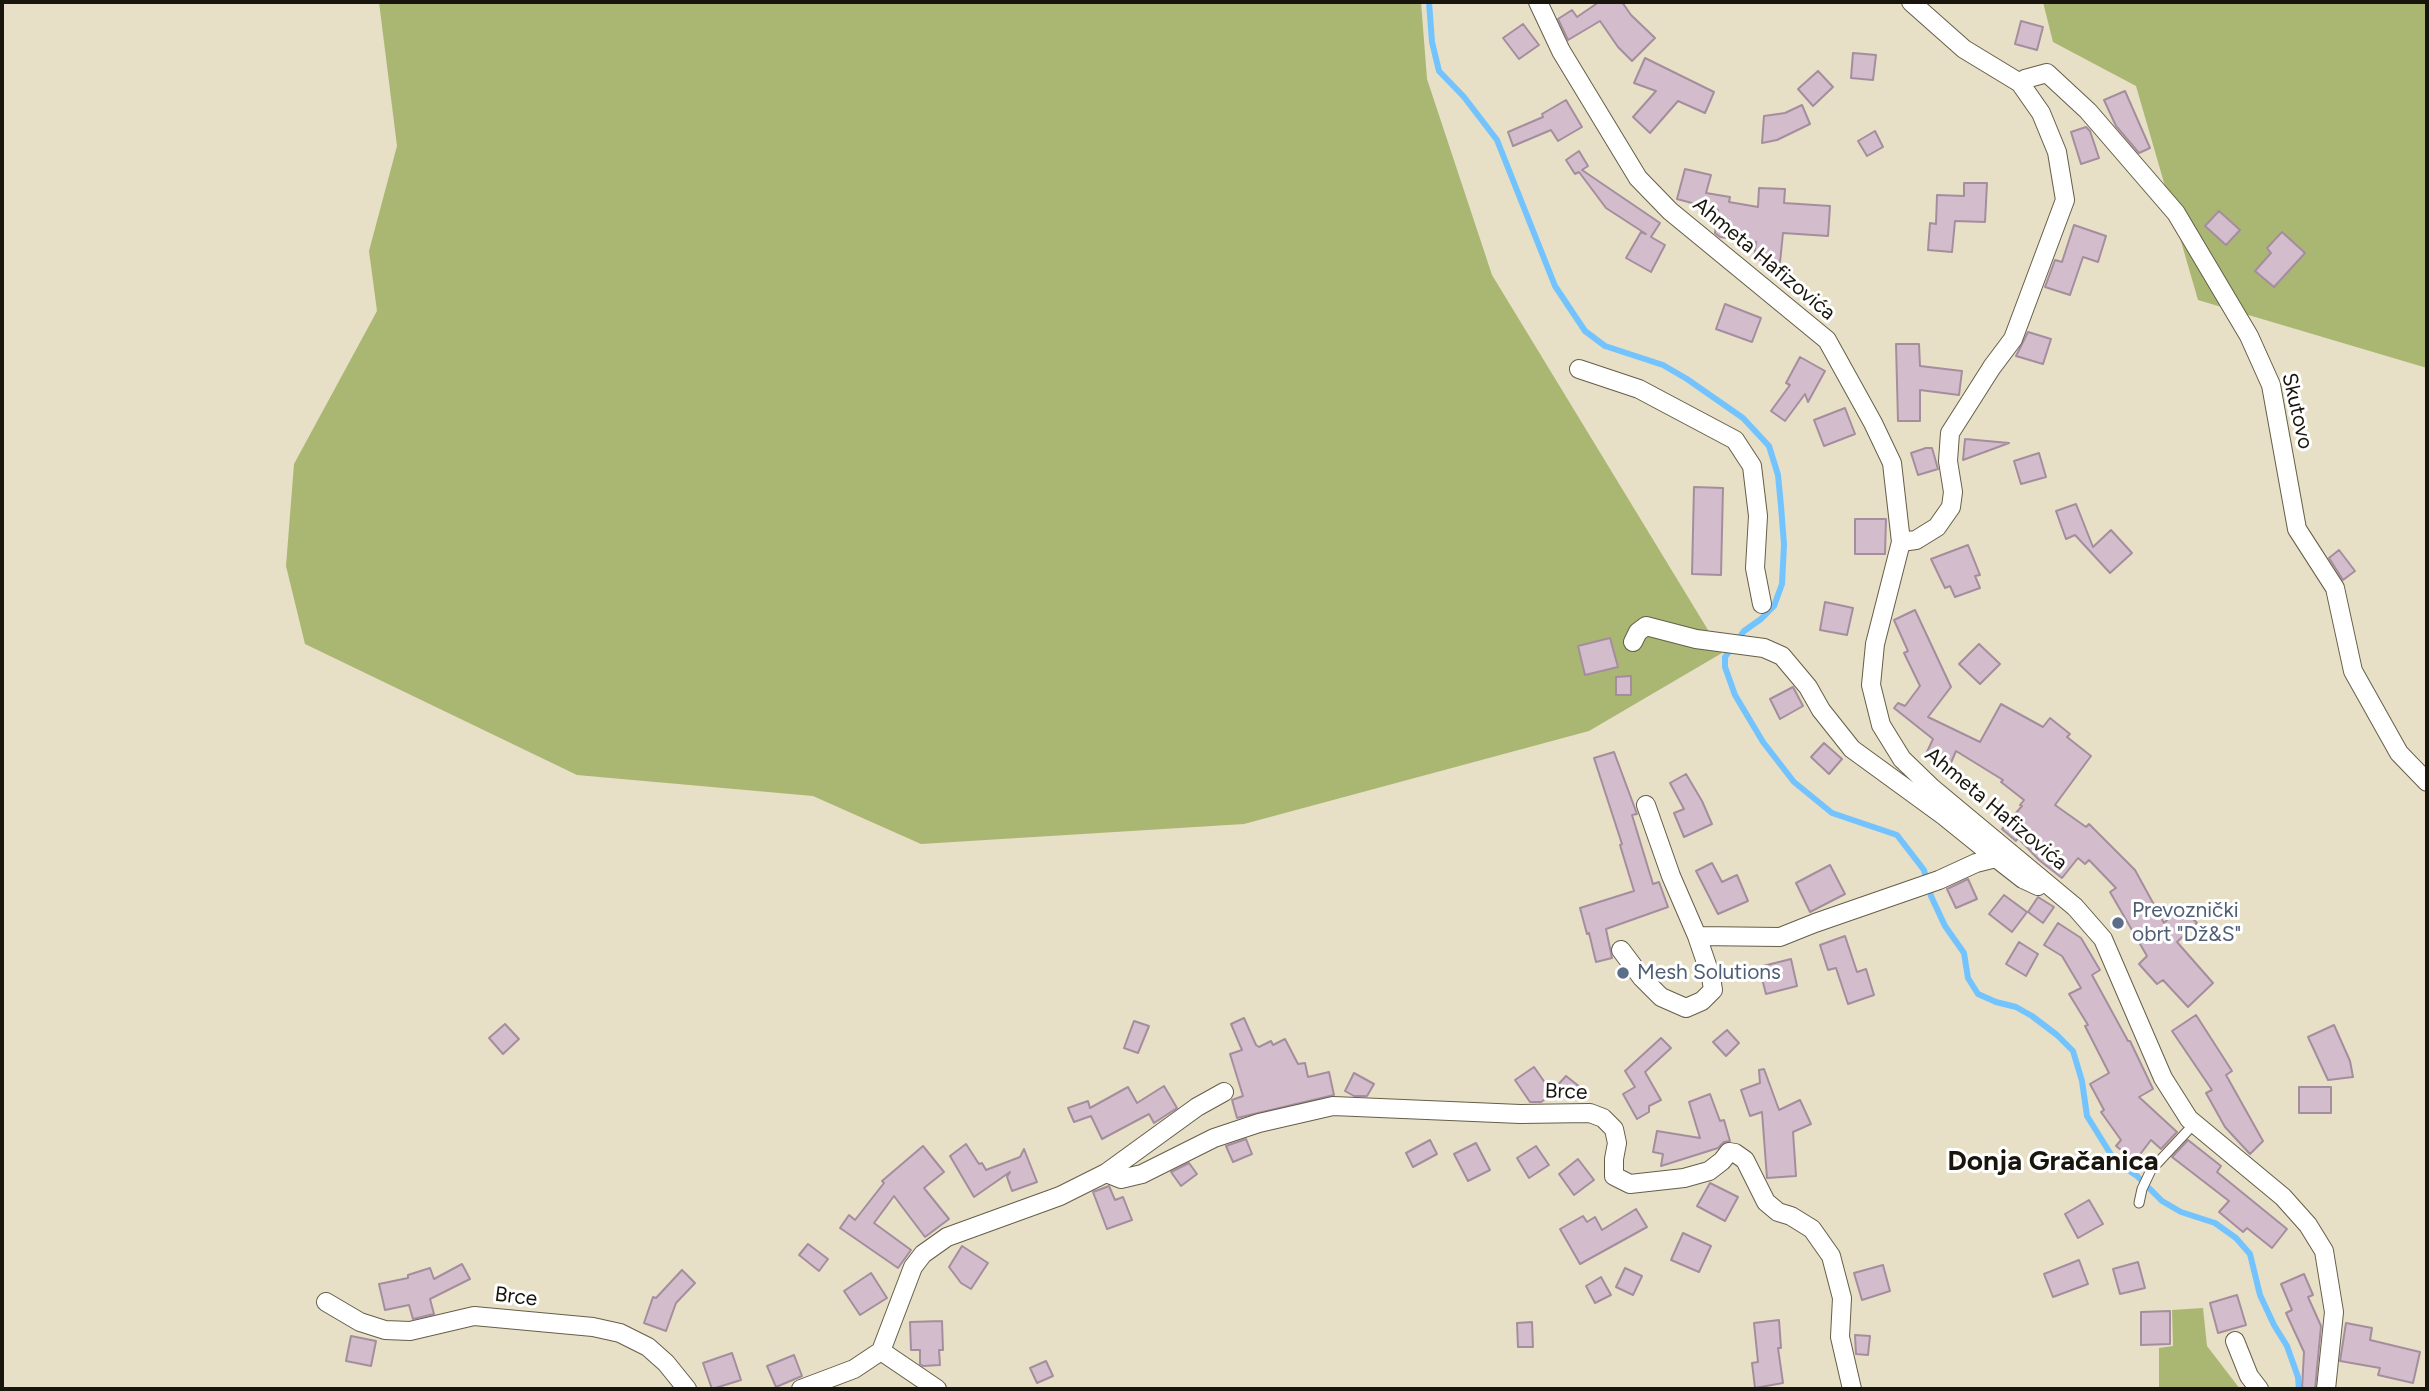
<!DOCTYPE html>
<meta charset="utf-8">
<style>
body{margin:0}
#map{position:relative;width:2429px;height:1391px;overflow:hidden;background:#e7dfc6;font-family:Figtree,sans-serif}
canvas{display:block}
.frame{position:absolute;inset:0;border:4px solid #17150c;pointer-events:none}
</style>
<div id="map">
<canvas width="2429" height="1391"></canvas>
<div class="frame"></div>
</div>
<script>
const ctx = document.querySelector('canvas').getContext('2d');
ctx.lineJoin = 'round';
function fill(path, color) { ctx.fillStyle = color; ctx.fill(path, 'evenodd'); }
const poly = rows => new Path2D(rows.map(r => 'M' + r).join(''));
function strokePath(path, color, width, dash) { ctx.strokeStyle = color; ctx.lineWidth = width; ctx.lineCap = dash ? 'butt' : 'round'; ctx.setLineDash(dash || []); ctx.stroke(path); }
function write(font, color, halo, rows, align = 'center') {
  ctx.font = font + ' Figtree,sans-serif'; ctx.lineWidth = 6; ctx.setLineDash([]); ctx.textBaseline = 'middle'; ctx.strokeStyle = halo; ctx.fillStyle = color; for (const [text, x, y, turn = 0] of rows) {
    ctx.save(); ctx.translate(x, y); ctx.rotate((+turn || 0) * Math.PI / 180); ctx.textAlign = isNaN(turn) ? turn : align; if (halo) ctx.strokeText(text, 0, 0); ctx.fillText(text, 0, 0); ctx.restore();
  }
}
const green = poly([
 [379,2,1421,2,1427,79,1492,275,1722,653,1589,731,1244,824,921,844,813,796,577,775,305,644,286,566,294,464,377,311,369,251,397,146],
 [2043,2,2427,2,2427,368,2198,300,2136,86,2053,42],
 [2203,1308,2207,1346,2240,1389,2159,1389,2159,1348,2173,1346,2172,1310]
]);
const stream = poly([
 [1429,2,1432,42,1439,71,1464,97,1497,140,1555,286,1585,331,1605,346,1663,365,1687,379,1743,418,1769,446,1778,475,1781,506,1784,544,1782,584,1774,606,1761,619,1744,631,1725,657,1725,667,1735,695,1763,742,1794,782,1832,813,1897,835,1924,870,1931,896,1945,926,1964,953,1968,978,1978,994,1996,1002,2016,1007,2032,1016,2057,1035,2073,1051,2082,1081,2087,1116,2115,1161,2137,1176,2162,1201,2181,1212,2215,1223,2236,1238,2250,1254,2260,1295,2274,1325,2287,1346,2298,1377,2299,1389]
]);
const building = poly([
 [1599,2,1622,2,1631,15,1655,38,1632,61,1618,47,1600,21,1568,40,1558,19,1572,10,1577,17,1599,2],
 [2021,21,2043,27,2037,50,2015,44,2021,21],
 [1523,24,1539,45,1519,59,1503,38,1523,24],
 [1853,53,1876,55,1873,80,1851,78,1853,53],
 [1645,58,1714,92,1705,113,1678,101,1650,133,1633,117,1656,91,1634,83,1645,58],
 [1818,71,1833,87,1813,106,1798,89,1818,71],
 [2125,91,2150,148,2139,153,2116,126,2104,100,2125,91],
 [1566,100,1582,127,1558,141,1551,130,1513,146,1508,132,1543,117,1542,114,1566,100],
 [1802,105,1810,124,1777,140,1762,143,1764,116,1785,113,1802,105],
 [2086,127,2090,131,2099,158,2081,164,2071,132,2086,127],
 [1875,131,1883,147,1867,156,1858,141,1875,131],
 [1579,151,1588,166,1582,170,1660,223,1651,237,1665,245,1651,272,1626,258,1641,232,1646,234,1606,208,1579,172,1575,174,1566,160,1579,151],
 [1685,169,1711,175,1706,193,1730,197,1729,202,1758,207,1759,188,1785,189,1784,203,1830,206,1828,236,1783,233,1780,262,1754,259,1756,242,1720,237,1715,233,1718,210,1677,199,1685,169],
 [1964,183,1987,183,1985,222,1955,221,1952,252,1928,250,1930,223,1936,224,1937,195,1964,196,1964,183],
 [2219,211,2240,230,2226,245,2205,226,2219,211],
 [2074,225,2106,236,2098,262,2083,257,2070,295,2045,287,2055,260,2062,262,2074,225],
 [2282,232,2305,253,2274,287,2255,271,2271,253,2267,248,2282,232],
 [1725,304,1761,318,1752,342,1716,329,1725,304],
 [2028,332,2051,339,2043,364,2016,356,2028,332],
 [1896,344,1919,344,1920,366,1962,371,1959,395,1920,390,1920,421,1898,421,1896,344],
 [1800,357,1825,371,1808,402,1805,394,1785,421,1771,411,1790,385,1786,383,1800,357],
 [1845,408,1855,434,1824,446,1814,420,1845,408],
 [1965,439,2009,443,1963,460,1965,439],
 [1926,448,1932,448,1938,469,1918,475,1911,453,1926,448],
 [2039,453,2046,477,2021,484,2014,461,2039,453],
 [1694,487,1723,488,1721,575,1692,574,1694,487],
 [2076,504,2093,547,2111,530,2132,553,2110,573,2075,535,2066,539,2056,511,2076,504],
 [1855,519,1886,519,1885,554,1855,554,1855,519],
 [1968,545,1980,575,1975,576,1980,588,1955,597,1950,586,1945,588,1931,559,1968,545],
 [2339,550,2355,571,2343,580,2329,558,2339,550],
 [1825,602,1853,608,1847,635,1820,630,1825,602],
 [1915,610,1951,687,1928,717,1980,742,2001,704,2043,727,2050,718,2070,734,2067,737,2091,756,2055,805,2086,827,2089,824,2135,870,2164,923,2181,906,2197,923,2177,942,2213,983,2188,1007,2163,980,2157,984,2139,964,2147,956,2110,892,2116,888,2089,860,2085,864,2078,858,2062,878,2039,860,2018,838,2016,841,2002,829,2022,806,2020,805,2024,800,2001,782,2003,780,1956,751,1950,765,1926,754,1933,739,1894,708,1898,703,1905,706,1920,686,1904,653,1908,651,1894,620,1915,610],
 [1610,638,1618,667,1585,675,1578,646,1610,638],
 [1979,644,2000,664,1980,684,1959,664,1979,644],
 [1631,676,1631,695,1616,695,1616,677,1631,676],
 [1793,687,1803,706,1780,719,1770,699,1793,687],
 [1824,743,1842,759,1829,774,1811,757,1824,743],
 [1614,752,1637,814,1632,815,1653,884,1659,882,1668,907,1606,929,1612,958,1596,962,1589,933,1587,934,1580,908,1634,891,1620,845,1622,844,1594,758,1614,752],
 [1686,774,1702,801,1712,824,1684,837,1674,813,1684,809,1670,783,1686,774],
 [1712,863,1722,882,1737,875,1748,901,1718,914,1696,871,1712,863],
 [1830,865,1845,894,1810,912,1796,883,1830,865],
 [1968,879,1977,899,1956,908,1947,889,1968,879],
 [2004,895,2027,912,2012,932,1989,914,2004,895],
 [2038,897,2054,907,2043,923,2028,912,2038,897],
 [2058,923,2081,938,2100,970,2092,975,2128,1041,2130,1041,2153,1089,2139,1097,2177,1132,2161,1149,2151,1140,2135,1161,2116,1146,2121,1140,2101,1112,2104,1110,2090,1084,2109,1073,2085,1026,2088,1025,2069,994,2081,988,2062,956,2044,945,2058,923],
 [1845,936,1857,972,1866,969,1874,995,1848,1004,1836,968,1828,970,1820,945,1845,936],
 [2019,942,2038,954,2026,976,2006,964,2019,942],
 [1791,959,1797,986,1766,994,1759,967,1791,959],
 [2196,1015,2232,1071,2226,1075,2263,1141,2250,1154,2225,1127,2206,1093,2212,1090,2172,1031,2196,1015],
 [1244,1018,1256,1045,1259,1047,1271,1041,1273,1045,1285,1039,1298,1064,1305,1063,1308,1077,1329,1072,1334,1095,1237,1118,1232,1100,1243,1096,1230,1054,1242,1050,1231,1024,1244,1018],
 [1134,1021,1149,1026,1138,1053,1124,1048,1134,1021],
 [505,1024,519,1039,503,1054,489,1038,505,1024],
 [2334,1025,2350,1061,2353,1077,2328,1080,2308,1037,2334,1025],
 [1727,1030,1739,1043,1726,1056,1713,1042,1727,1030],
 [1661,1038,1671,1048,1645,1072,1661,1100,1649,1106,1649,1112,1637,1119,1623,1094,1635,1087,1625,1071,1661,1038],
 [1534,1067,1553,1094,1541,1102,1530,1102,1515,1080,1534,1067],
 [1764,1069,1779,1110,1800,1100,1811,1124,1793,1132,1796,1176,1767,1178,1762,1112,1750,1116,1741,1090,1760,1083,1759,1070,1764,1069],
 [1354,1073,1374,1084,1367,1096,1354,1096,1345,1091,1354,1073],
 [1566,1076,1580,1087,1569,1100,1555,1088,1566,1076],
 [1164,1086,1177,1108,1154,1123,1149,1114,1102,1139,1091,1116,1074,1122,1068,1108,1088,1101,1090,1108,1128,1087,1137,1103,1164,1086],
 [2299,1087,2331,1087,2331,1113,2299,1113,2299,1087],
 [1710,1094,1720,1121,1724,1120,1730,1141,1724,1142,1718,1148,1661,1166,1663,1154,1653,1152,1657,1131,1700,1138,1689,1102,1710,1094],
 [1246,1139,1252,1154,1233,1162,1226,1146,1246,1139],
 [1430,1140,1437,1154,1413,1167,1406,1153,1430,1140],
 [2188,1140,2221,1166,2217,1172,2287,1229,2272,1248,2247,1228,2243,1232,2219,1212,2229,1201,2172,1157,2188,1140],
 [1476,1143,1490,1170,1468,1181,1454,1154,1476,1143],
 [966,1144,979,1164,982,1163,986,1170,1020,1157,1024,1149,1037,1182,1012,1191,1007,1177,1010,1172,974,1197,950,1156,966,1144],
 [923,1146,944,1172,924,1188,949,1219,925,1237,894,1196,874,1223,911,1250,898,1268,840,1228,849,1215,855,1220,884,1183,882,1181,923,1146],
 [1536,1146,1549,1165,1529,1178,1517,1158,1536,1146],
 [1578,1159,1594,1180,1574,1195,1559,1174,1578,1159],
 [1189,1163,1197,1174,1181,1186,1171,1172,1189,1163],
 [1710,1183,1738,1197,1725,1221,1697,1206,1710,1183],
 [1109,1186,1115,1200,1123,1197,1132,1220,1107,1229,1093,1192,1109,1186],
 [2089,1200,2103,1224,2078,1238,2065,1214,2089,1200],
 [1636,1209,1647,1227,1580,1264,1560,1229,1583,1216,1587,1222,1595,1217,1602,1230,1636,1209],
 [1683,1233,1711,1246,1699,1272,1671,1260,1683,1233],
 [808,1244,828,1259,819,1271,799,1255,808,1244],
 [962,1246,988,1263,971,1289,961,1283,949,1267,962,1246],
 [2079,1260,2088,1284,2053,1297,2044,1274,2079,1260],
 [2138,1262,2145,1288,2120,1294,2113,1269,2138,1262],
 [462,1264,470,1279,430,1299,434,1314,413,1319,409,1305,385,1310,379,1284,408,1278,408,1275,430,1268,434,1279,462,1264],
 [1883,1265,1890,1291,1862,1300,1854,1273,1883,1265],
 [1625,1268,1642,1276,1633,1295,1616,1287,1625,1268],
 [682,1270,695,1283,676,1303,666,1331,644,1323,653,1297,656,1298,682,1270],
 [871,1273,887,1298,860,1315,844,1291,871,1273],
 [2304,1274,2313,1295,2308,1297,2321,1326,2315,1389,2302,1389,2304,1352,2286,1313,2292,1310,2281,1284,2304,1274],
 [1601,1277,1611,1295,1595,1303,1586,1286,1601,1277],
 [2237,1295,2246,1325,2218,1333,2210,1303,2237,1295],
 [2170,1311,2170,1344,2141,1345,2141,1312,2170,1311],
 [1779,1320,1781,1348,1778,1348,1783,1383,1755,1388,1752,1363,1758,1362,1754,1323,1779,1320],
 [942,1321,943,1350,939,1350,940,1365,923,1366,920,1364,920,1350,911,1350,910,1322,942,1321],
 [1532,1322,1533,1347,1518,1347,1517,1323,1532,1322],
 [2346,1323,2372,1328,2370,1340,2420,1352,2413,1383,2378,1375,2380,1368,2340,1361,2346,1323],
 [1855,1335,1870,1336,1868,1355,1856,1354,1855,1335],
 [351,1336,376,1341,371,1366,346,1361,351,1336],
 [732,1353,741,1380,712,1389,703,1363,732,1353],
 [794,1355,802,1376,776,1387,767,1366,794,1355],
 [1046,1361,1053,1376,1037,1383,1030,1368,1046,1361]
]);
const service = poly([
 [2139,1203,2142,1189,2151,1170,2194,1124]
]);
const minor = poly([
 [1538,2,1561,51,1638,178,1670,211,1827,340,1873,423,1892,463,1901,542,1875,644,1871,685,1881,725,1902,759,1932,788,2075,907,2103,939,2163,1078,2189,1119,2283,1197,2308,1225,2324,1251,2334,1312,2326,1389],
 [2020,83,2025,79,2047,73,2088,111,2176,213,2249,336,2271,385,2297,529,2335,588,2353,671,2399,753,2427,782],
 [1579,369,1639,389,1735,440,1752,466,1758,516,1755,568,1762,604],
 [1901,542,1916,540,1937,527,1951,507,1953,492,1948,461,1950,433,1992,367,2013,339,2065,200,2057,152,2041,113,2020,83,1964,49,1911,2],
 [1633,642,1638,632,1646,626,1696,639,1764,648,1782,656,1808,687,1821,710,1852,749,1944,816,1996,858],
 [1697,936,1780,937,1815,923,1939,880,1976,863,1996,858,2023,879,2038,886],
 [1621,950,1642,978,1661,997,1686,1008,1702,1001,1713,990,1711,977,1697,936,1671,876,1646,805],
 [1106,1173,1121,1179,1142,1174,1214,1138,1259,1123,1333,1106,1520,1114,1590,1113,1603,1118,1614,1129,1617,1143,1614,1159,1614,1176,1630,1184,1684,1178,1709,1171,1722,1161,1729,1152,1735,1153,1745,1160,1766,1202,1778,1212,1791,1216,1812,1229,1831,1256,1842,1298,1840,1337,1852,1389],
 [326,1302,360,1322,385,1330,410,1331,474,1316,593,1327,620,1333,648,1347,666,1363,687,1389],
 [2235,1341,2249,1376,2259,1389],
 [881,1351,937,1389],
 [801,1389,854,1369,881,1351,913,1267,923,1254,947,1237,1060,1196,1106,1173,1197,1107,1224,1092]
]);
const markers = [
 [2118,923,7,"#5c6f8a"],
 [1623,973,7,"#5c6f8a"]
];
const streetNames = [
 ["Ahmeta Hafizovića",1764,259,40],
 ["Skutovo",2297,411,77],
 ["Ahmeta Hafizovića",1996,809,40],
 ["Brce",1566,1092,2],
 ["Brce",516,1297,7]
];
const serviceNames = [
 ["Prevoznički",2132,911],
 ["obrt \"Dž&S\"",2132,935],
 ["Mesh Solutions",1637,973]
];
const districtNames = [
 ["Donja Gračanica",2053,1162]
];
fill(green, '#a9b772');
strokePath(stream, '#73c4fe', 6);
fill(building, '#d3bdcd');
strokePath(building, '#a48e9e', 2);
strokePath(service, '#655e48', 11);
strokePath(minor, '#655e48', 20);
strokePath(service, '#fff', 9);
strokePath(minor, '#fff', 18);
for (const [x, y, r, color] of markers) { const dot = new Path2D(); dot.arc(x, y, r, 0, 2 * Math.PI); ctx.fillStyle = color; ctx.fill(dot); strokePath(dot, '#fff', 2.5); }
write('21px', '#17150c', '#fff', streetNames);
write('21px', '#4e5e75', '#fff', serviceNames, 'left');
write('bold 28px', '#17150c', '#fff', districtNames);
</script>
